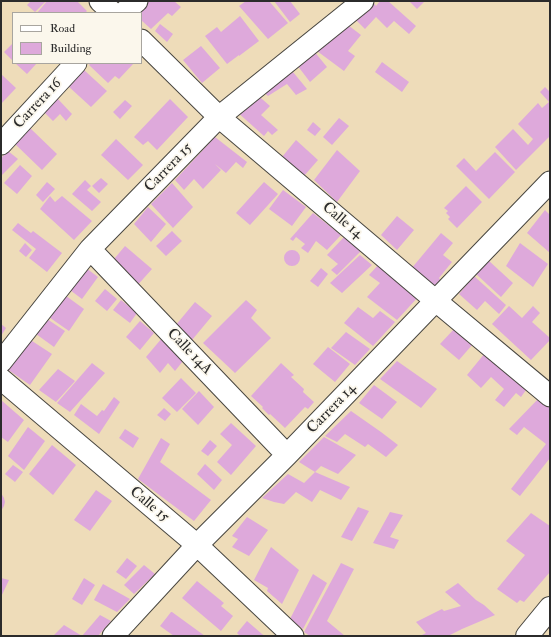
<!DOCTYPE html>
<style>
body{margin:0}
#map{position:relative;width:551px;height:637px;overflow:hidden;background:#eedcb9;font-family:"IM FELL Double Pica",serif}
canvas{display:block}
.frame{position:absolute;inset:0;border:2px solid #2b2b2b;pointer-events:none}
.legend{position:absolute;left:12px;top:12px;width:130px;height:52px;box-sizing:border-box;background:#fbf7ec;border:1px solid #a8a59f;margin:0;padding:5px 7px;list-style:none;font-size:12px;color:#2b2b2b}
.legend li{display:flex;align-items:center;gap:8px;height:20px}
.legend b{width:20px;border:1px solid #a8a59f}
</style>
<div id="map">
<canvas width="551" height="637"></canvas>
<div class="frame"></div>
<ul class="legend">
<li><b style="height:5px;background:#fff"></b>Road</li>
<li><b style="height:11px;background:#dea9db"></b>Building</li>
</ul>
</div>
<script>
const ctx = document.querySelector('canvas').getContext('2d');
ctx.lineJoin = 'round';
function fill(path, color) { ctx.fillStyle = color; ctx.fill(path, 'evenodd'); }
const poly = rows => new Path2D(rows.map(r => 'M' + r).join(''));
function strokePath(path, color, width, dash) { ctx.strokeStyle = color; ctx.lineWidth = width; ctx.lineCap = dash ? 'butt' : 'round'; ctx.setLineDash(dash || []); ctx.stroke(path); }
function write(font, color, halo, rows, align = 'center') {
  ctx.font = font + ' "IM FELL Double Pica",serif'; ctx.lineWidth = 3.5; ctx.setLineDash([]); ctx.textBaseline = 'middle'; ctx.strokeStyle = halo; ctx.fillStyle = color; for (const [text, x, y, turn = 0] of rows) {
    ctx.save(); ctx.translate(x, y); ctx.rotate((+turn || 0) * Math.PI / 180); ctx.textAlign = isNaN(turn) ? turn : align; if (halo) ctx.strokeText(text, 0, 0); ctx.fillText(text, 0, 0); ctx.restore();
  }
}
const building = poly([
 [31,1,46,1,35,12,27,5],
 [47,1,77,1,87,11,85,13,37,13],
 [149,1,174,1,181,7,172,16,168,13,151,29,141,20,141,13,136,13],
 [246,1,269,1,288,23,268,39,239,6],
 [274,1,290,1,300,14,290,22],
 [380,1,388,1,416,26,409,34,394,21,387,28,376,17,365,29,356,20,373,2,376,6],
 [409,1,425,1,417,9],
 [240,16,259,41,239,56,239,55,227,64,205,36,217,27,221,32],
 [344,22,361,35,348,51,355,56,344,71,317,51],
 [160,24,173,34,167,42,155,31],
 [13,43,13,61,4,52],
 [201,46,220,68,202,83,183,60],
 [313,50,327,67,310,82,297,65],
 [382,62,409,82,402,92,375,72],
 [15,63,37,63,27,74],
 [91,63,134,63,119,79,115,76,108,83,89,65],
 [84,70,107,91,91,107,68,86],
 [293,72,307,89,296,95,287,84,268,96,259,88,282,79],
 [1,74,16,88,1,104],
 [545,87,550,92,550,136,516,170,495,147,513,129,528,145,533,139,518,124,538,103,542,108,549,102,540,92],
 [254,92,270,106,261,115,278,130,272,135,268,131,264,136,236,111],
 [57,98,72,114,66,121,60,114,53,121,44,112],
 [170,99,188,117,157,150,148,141,143,145,134,137],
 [125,100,132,106,120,119,113,112],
 [339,118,349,126,332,145,323,137],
 [313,122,321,129,315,136,307,130],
 [30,128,57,154,42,170,15,144],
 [215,137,247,162,243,168,236,162,226,173,215,164,221,170,203,189,194,179,184,190,175,180],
 [116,139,143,165,128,180,101,155],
 [296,140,318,160,304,176,282,157],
 [337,150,360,171,337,202,314,180],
 [8,151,18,159,1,176,1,158],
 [495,152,515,172,489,199,456,166,464,158,476,171],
 [20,165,32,176,17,194,4,183],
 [101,178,108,184,99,193,92,186],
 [85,180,91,186,87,190,101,202,92,211,72,194],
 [47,182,55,189,43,202,36,195],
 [264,182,278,194,250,225,236,213],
 [172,183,193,207,173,228,151,204],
 [466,186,482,202,457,228,448,219,450,217,446,213,448,211,444,208],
 [283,190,306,207,292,226,269,209],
 [50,196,55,202,62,196,92,221,74,240,40,209],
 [148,207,166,224,151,242,134,224],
 [545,210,550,215,550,253,527,233],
 [313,213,341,235,327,250,316,241,308,253,301,248,305,244,296,237,293,241,290,239],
 [397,216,414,230,397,250,381,235],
 [18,223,31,233,33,231,62,253,47,272,29,258,36,249,12,230],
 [172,231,182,241,166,256,156,246],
 [441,233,453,243,443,255,452,262,439,278,442,282,435,290,411,269],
 [344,237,361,251,337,275,331,270,338,264,327,255],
 [25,243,32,250,26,257,19,251],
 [520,243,548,264,533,287,506,266],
 [125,246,152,269,135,288,109,265],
 '284 258a8 8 0 1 1 16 0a8 8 0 1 1-16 0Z',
 [360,255,372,265,342,293,330,283],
 [488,260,513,283,501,297,476,274],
 [379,264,419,296,397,320,367,297,380,283,369,275],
 [82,265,98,277,82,299,66,287],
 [321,268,328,274,318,287,310,281],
 [474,276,506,305,499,314,485,301,477,310,459,294],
 [105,289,117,299,107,311,95,301],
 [62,293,84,309,69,331,46,315],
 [121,300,137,313,130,323,113,310],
 [246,300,257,310,251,318,271,338,235,373,203,343],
 [195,302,212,316,192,340,175,326],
 [509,306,522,318,533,306,540,313,532,322,550,338,550,340,531,360,492,324],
 [358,307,373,318,380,311,395,322,373,346,344,323],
 [47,319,65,331,54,347,36,334],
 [140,321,154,333,140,350,126,337],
 [1,324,6,328,1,336],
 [455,328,473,344,459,360,440,344],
 [346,332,370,349,355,365,331,348],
 [162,338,183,361,175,371,168,363,160,373,146,357],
 [29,339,52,354,30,385,7,369],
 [328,347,350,364,335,382,313,364],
 [485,353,526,390,521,397,516,393,504,407,495,400,504,389,491,377,481,388,467,375],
 [397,361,437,389,421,408,380,379],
 [92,363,105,373,70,412,57,403],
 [281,363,294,375,291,377,304,389,303,392,314,402,308,409,305,407,285,428,270,414,269,415,262,408,263,407,251,396],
 [58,369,75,381,56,402,39,390],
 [181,378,196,393,177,412,162,398],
 [374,385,397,402,382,419,359,403],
 [199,391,214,407,198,425,182,409],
 [114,397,120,402,99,434,74,415,81,404,97,416,102,410,104,411],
 [539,398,550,407,550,458,520,496,511,489,546,444,524,427,517,435,509,429],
 [1,400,24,420,8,442,1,437],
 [164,408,171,414,165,421,157,415],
 [351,411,381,432,398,445,386,457,368,444,365,447,345,434,337,442,325,436],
 [231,423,256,446,231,475,217,462,232,445,220,434],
 [28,427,45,441,24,470,8,456],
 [125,429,139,438,133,448,119,438],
 [324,437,356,455,338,474,321,466,315,472,299,462],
 [161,438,170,444,160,462,211,500,194,521,138,479],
 [210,440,217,446,208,456,201,451],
 [52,445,76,465,53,495,29,474],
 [205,464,222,480,214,490,197,474],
 [13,465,23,472,15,482,5,474],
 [315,472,350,487,341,500,320,490,312,502,296,492,284,504,274,502,262,498,288,474,304,483],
 [96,490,112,501,90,531,74,520],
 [1,493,4,498,5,502,4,506,1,511],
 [358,507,369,511,352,541,341,537],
 [390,512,403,515,390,537,399,540,394,549,373,543],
 [531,513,550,526,550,572,524,602,520,600,517,603,497,589,525,555,506,541],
 [247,517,268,530,249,556,232,547,238,539,232,536],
 [271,547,299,570,282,604,267,591,268,588,254,580],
 [127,558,137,566,126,579,116,572],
 [341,563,354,569,327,621,345,636,310,636,304,632],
 [144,565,155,574,134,594,124,585],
 [313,574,327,583,303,629,290,619],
 [1,578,9,580,1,597],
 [84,578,95,585,82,605,72,599],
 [197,581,224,603,221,606,233,616,221,631,182,598],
 [458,583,476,600,484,605,495,615,462,629,448,636,420,636,426,633,416,622,442,609,444,611,461,606,445,592],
 [103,584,130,599,117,612,94,600],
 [171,612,172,612,205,636,174,636,160,626],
 [100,615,111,621,98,636,53,636,64,625,82,636],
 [247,621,262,634,265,636,240,636,237,633]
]);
const minor = poly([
 [100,1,113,13],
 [123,13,137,1],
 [141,40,219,117,436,301,550,396],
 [1,144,76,63],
 [90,249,287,455],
 [1,362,90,249,219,117,363,1],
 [1,379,197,545,293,636],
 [113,636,197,545,287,455,550,182]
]);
const tertiary = poly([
 [527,636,550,608]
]);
const streetNames = [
 ["Carrera 16",38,104,-47],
 ["Carrera 15",169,168,-46],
 ["Calle 14",342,221,40],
 ["Calle 14A",189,352,46],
 ["Carrera 14",332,409,-46],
 ["Calle 15",149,505,40]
];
fill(building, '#dea9db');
strokePath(minor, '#484640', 23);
strokePath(tertiary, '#484640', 24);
strokePath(minor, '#fff', 21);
strokePath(tertiary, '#fff', 22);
write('15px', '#2b2b2b', '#fbf7ec', streetNames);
</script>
